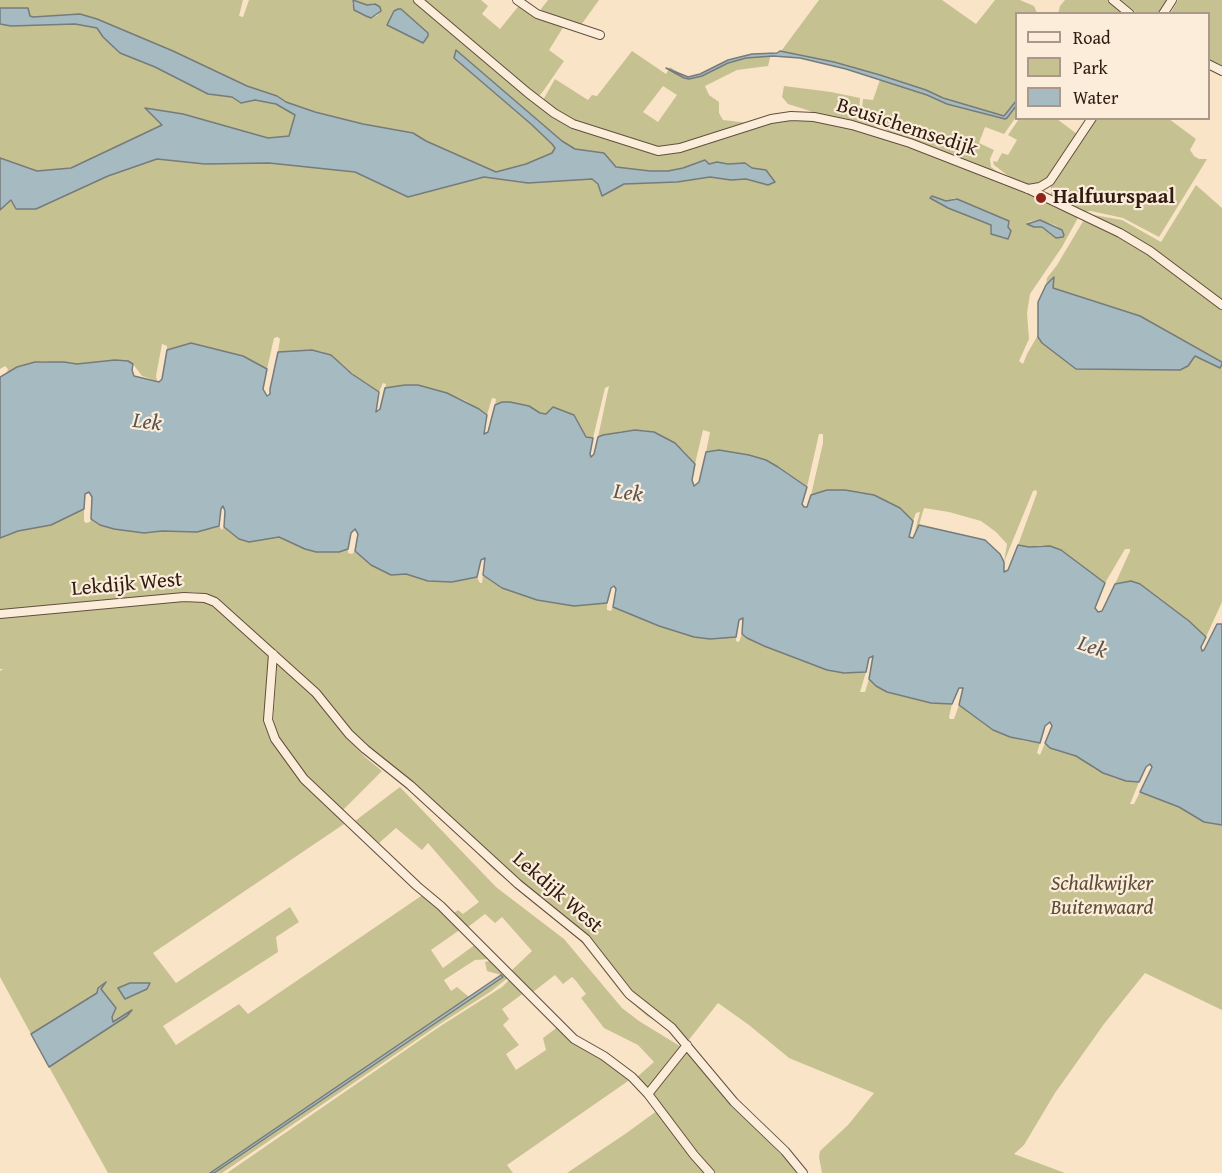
<!DOCTYPE html>
<style>
body{margin:0}
#map{position:relative;width:1222px;height:1173px;overflow:hidden;background:#fae4c8;font-family:"Gentium Book Plus",serif}
canvas{display:block}
.legend{position:absolute;left:1015px;top:12px;width:195px;height:108px;box-sizing:border-box;background:#fceddb;border:2px solid #aa998a;margin:0;padding:8px 10px;list-style:none;font-size:18px;color:#301c11}
.legend li{display:flex;align-items:center;gap:12px;height:30px}
.legend b{width:30px;border:2px solid #aa998a}
</style>
<div id="map">
<canvas width="1222" height="1173"></canvas>
<ul class="legend">
<li><b style="height:8px;background:#fceddb"></b>Road</li>
<li><b style="height:16px;background:#c6c190"></b>Park</li>
<li><b style="height:16px;background:#a5bbc1"></b>Water</li>
</ul>
</div>
<script>
const ctx = document.querySelector('canvas').getContext('2d');
ctx.lineJoin = 'round';
function fill(path, color) { ctx.fillStyle = color; ctx.fill(path, 'evenodd'); }
const poly = rows => new Path2D(rows.map(r => 'M' + r).join(''));
function strokePath(path, color, width, dash) { ctx.strokeStyle = color; ctx.lineWidth = width; ctx.lineCap = dash ? 'butt' : 'round'; ctx.setLineDash(dash || []); ctx.stroke(path); }
function write(font, color, halo, rows, align = 'center') {
  ctx.font = font + ' "Gentium Book Plus",serif'; ctx.lineWidth = 4.5; ctx.setLineDash([]); ctx.textBaseline = 'middle'; ctx.strokeStyle = halo; ctx.fillStyle = color; for (const [text, x, y, turn = 0] of rows) {
    ctx.save(); ctx.translate(x, y); ctx.rotate((+turn || 0) * Math.PI / 180); ctx.textAlign = isNaN(turn) ? turn : align; if (halo) ctx.strokeText(text, 0, 0); ctx.fillText(text, 0, 0); ctx.restore();
  }
}
const green = poly([
 [0,0,243,0,239,16,243,17,249,0,353,0,352,4,371,18,378,15,374,3,367,5,354,0,414,0,557,119,654,152,784,119,815,120,867,132,967,166,1079,216,1062,247,1030,294,1027,313,1029,339,1019,361,1023,364,1027,354,1038,335,1040,341,1077,369,1180,370,1185,368,1195,356,1219,368,1222,364,1222,602,1206,637,1189,621,1140,584,1131,581,1115,584,1130,551,1130,549,1125,549,1105,583,1061,550,1041,545,1029,547,1018,545,1037,493,1036,490,1033,491,1004,562,1007,544,996,532,981,521,949,512,924,508,919,525,915,531,920,512,916,513,913,521,900,508,874,495,835,490,811,495,823,443,823,434,819,434,807,487,766,460,733,452,719,450,706,452,710,432,703,430,695,464,683,450,645,430,623,431,598,437,609,386,605,388,593,438,589,439,586,437,574,415,540,413,529,406,510,402,495,405,496,399,492,398,487,415,466,401,447,393,418,386,405,385,385,388,386,384,383,383,379,392,363,383,342,364,323,352,312,350,278,352,280,339,278,337,274,338,267,369,243,356,191,343,167,350,167,346,162,344,156,376,157,381,142,376,133,364,120,360,77,364,43,361,17,367,7,372,8,369,5,366,0,369],
 [454,58,475,66,562,141,575,149,604,153,615,167,650,171,668,171,683,168,705,160,709,164,717,162,728,164,745,163,768,185,746,179,731,180,710,177,677,182,624,184,603,196,598,184,592,179,528,183,484,176,409,197,355,172,269,163,205,164,157,159,108,176,36,209,37,172,71,168,162,125,146,109,183,114,268,138,289,136,315,112,363,124,413,133,426,141,498,173,526,164,552,153,555,148,552,144,531,124],
 [930,198,946,201,955,198,1009,223,1008,229,990,233,991,225,948,208],
 [1038,220,1055,225,1063,231,1062,238,1056,238,1041,227,1034,227,1027,222],
 [421,0,481,0,488,6,482,14,500,29,521,3,564,26,549,50,564,61,544,90,540,95,535,95],
 [548,0,599,0,581,25,542,11,541,9],
 [819,0,942,0,976,24,995,0,1020,0,1034,6,1037,13,1016,14,1016,117,1004,134,985,127,979,143,994,150,990,159,991,167,1006,178,894,135,865,115,862,109,863,99,873,100,881,77,844,66,779,54],
 [1065,0,1108,0,1124,13,1058,14,1060,6],
 [1121,0,1167,0,1159,14,1137,13],
 [1178,0,1222,0,1222,68,1209,60,1208,14,1170,14],
 [632,51,666,74,670,67,679,73,690,77,704,74,738,58,771,54,768,66,737,70,705,86,709,95,719,102,719,113,723,120,749,123,676,147,652,147,569,120,543,100,555,79,588,100,592,95,597,96],
 [663,86,677,95,658,122,643,112],
 [784,86,831,92,860,98,859,111,861,116,884,132,820,116,810,111,788,104,782,97],
 [1019,119,1057,119,1077,134,1049,176,1037,184,1025,185,1011,178,994,165,993,161,997,162,1002,153,1008,155,1017,140,1008,135],
 [1095,119,1169,119,1196,139,1190,150,1194,156,1199,159,1207,159,1159,237,1123,218,1091,211,1081,212,1056,201,1051,194,1051,185],
 [1196,185,1222,208,1222,303,1088,214,1122,220,1161,242],
 [1085,218,1140,247,1222,308,1222,362,1140,316,1053,288,1053,278,1046,285,1047,278,1057,265],
 [84,509,84,521,86,523,90,522,91,519,100,525,144,533,214,528,219,526,222,530,224,527,232,534,267,539,279,537,305,549,339,552,348,549,348,553,352,554,355,551,380,570,391,575,406,574,428,581,443,582,477,577,480,583,482,583,483,575,502,588,537,600,574,606,607,603,607,610,611,611,613,607,659,626,704,639,736,637,736,641,739,642,742,634,758,644,827,670,844,673,866,672,860,692,865,692,869,679,881,689,893,694,931,703,952,704,949,717,950,719,954,719,959,705,993,730,1024,741,1040,743,1037,753,1040,755,1045,743,1055,750,1076,756,1095,769,1115,778,1139,782,1130,804,1134,804,1140,792,1142,792,1179,807,1204,822,1222,825,1222,1010,1145,973,1104,1024,1055,1093,1024,1145,1014,1154,1065,1173,822,1173,819,1157,820,1151,848,1125,874,1093,789,1058,749,1025,718,1003,688,1041,647,1016,623,995,575,934,494,870,413,790,353,735,320,692,226,606,207,594,192,592,0,610,0,538,18,531,51,525],
 [201,599,220,608,269,656,267,723,280,750,347,822,153,953,176,983,290,907,299,922,276,937,278,952,163,1026,176,1045,239,1004,248,1014,424,894,461,929,431,950,443,968,476,944,491,959,475,960,444,980,451,991,457,987,469,997,210,1173,108,1173,49,1067,127,1016,131,1011,113,1022,112,1017,116,1010,101,989,104,984,98,989,97,993,31,1034,0,977,0,671,3,669,0,669,0,617],
 [279,664,313,694,351,742,365,757,382,771,343,810,309,779,278,736,273,724,277,666],
 [400,787,496,887,564,939,622,1008,639,1021,683,1048,649,1090,637,1077,654,1062,638,1045,604,1028,581,998,586,994,576,981,572,977,563,984,555,975,533,992,511,971,532,951,502,917,495,923,485,914,468,927,454,913,458,910,463,914,479,902,428,843,422,850,396,828,379,843,355,821],
 [492,960,509,977,490,992,440,1024,222,1173,214,1173,503,977,501,975,487,971,485,962],
 [511,978,525,992,502,1009,509,1019,503,1025,519,1045,506,1054,516,1070,546,1050,543,1038,559,1026,631,1079,507,1165,513,1173,227,1173,439,1027,502,987],
 [687,1052,742,1114,799,1173,714,1173,653,1094],
 [658,1110,708,1173,567,1173,628,1132]
]);
const water = poly([
 [353,0,367,5,375,4,380,7,381,11,371,18,366,16,354,10,353,0],
 [0,8,28,8,30,16,33,17,80,14,97,19,173,51,247,86,277,96,286,102,315,112,363,124,413,133,426,141,496,172,526,164,552,153,555,148,552,144,531,124,454,58,456,50,562,141,575,149,604,153,616,167,650,171,668,171,683,168,705,160,709,164,717,162,728,164,745,163,752,168,766,170,775,182,768,185,746,179,731,180,710,177,677,182,624,184,602,196,598,184,592,179,528,183,484,177,408,197,355,172,269,163,205,164,157,159,108,176,36,209,16,209,11,200,0,210,0,158,37,171,71,168,162,125,145,108,183,114,268,138,289,136,295,115,276,104,255,100,241,103,232,97,208,94,155,67,120,53,103,37,97,28,75,24,11,26,0,24,0,8],
 [398,9,401,9,428,33,428,36,423,43,387,25,394,11,398,9],
 [780,51,834,62,880,75,926,90,943,98,1004,116,1016,101,1016,106,1007,118,1005,119,947,104,927,95,846,69,800,58,773,56,746,58,728,63,702,76,689,79,684,78,666,68,688,77,700,74,728,60,752,54,777,53,780,51],
 [932,196,946,201,957,199,1009,221,1008,227,1011,231,1008,239,991,234,991,225,948,208,930,198,932,196],
 [1040,220,1062,230,1064,235,1063,237,1056,238,1042,227,1034,227,1027,224,1040,220],
 [1054,277,1053,288,1140,316,1222,362,1222,364,1220,368,1195,356,1188,366,1180,370,1076,369,1042,343,1038,337,1038,302,1046,285,1054,277],
 [191,343,243,356,267,369,263,389,267,396,270,394,270,389,278,352,312,350,331,355,352,374,379,392,376,412,380,409,385,388,405,385,418,385,447,393,479,409,487,415,484,434,488,432,495,405,502,402,510,402,529,406,540,413,546,414,553,407,574,415,586,437,593,438,590,454,591,457,594,454,598,437,603,435,635,430,654,432,675,443,695,464,692,480,694,486,699,482,706,452,719,450,749,455,766,460,778,467,807,487,802,504,804,507,807,507,811,495,827,490,845,490,874,495,900,508,913,521,909,537,913,538,919,525,985,540,1000,554,1004,562,1004,572,1008,570,1018,545,1029,547,1050,546,1061,550,1105,583,1095,608,1098,612,1102,611,1115,584,1131,581,1140,584,1189,621,1206,637,1201,647,1202,651,1204,650,1217,624,1222,624,1222,825,1204,822,1179,807,1140,792,1152,767,1150,764,1146,767,1139,782,1126,781,1103,773,1076,756,1050,748,1045,743,1052,726,1050,722,1045,726,1040,743,1010,737,993,730,959,705,963,688,959,688,952,704,931,703,887,692,876,686,869,679,873,656,869,658,866,672,844,673,827,670,764,646,747,638,742,634,743,618,739,620,736,637,710,639,694,637,659,626,613,607,616,589,614,586,611,588,607,603,574,606,537,600,502,588,483,575,485,558,481,560,477,577,452,582,428,581,406,574,391,575,371,565,355,551,358,534,355,529,351,533,348,549,339,552,316,552,305,549,279,537,249,542,239,539,224,527,225,511,223,506,221,509,219,526,197,532,162,531,144,533,114,529,100,525,91,519,92,497,89,492,85,494,84,509,51,525,18,531,0,538,0,377,17,367,35,362,64,362,77,364,115,360,128,361,133,364,132,370,134,376,159,382,162,379,167,350,191,343],
 [501,975,503,977,471,999,214,1173,210,1173,501,975],
 [106,982,101,989,116,1008,112,1017,113,1022,132,1010,127,1016,49,1067,31,1034,97,993,98,988,106,982],
 [130,983,150,983,147,989,125,999,118,988,130,983]
]);
const minor = poly([
 [418,0,528,93,554,113,573,124,658,151,680,148,771,119,791,116,814,117,852,125,910,143,1028,189,1120,233,1150,251,1222,305],
 [517,0,537,14,600,35],
 [1113,0,1130,14],
 [1163,14,1172,0],
 [1208,64,1222,71],
 [1028,189,1040,187,1050,181,1092,118],
 [0,614,184,597,205,598,215,602,316,693,349,734,365,749,410,785,518,884,586,939,629,994,672,1028,734,1102,785,1151,803,1173],
 [273,654,268,720,275,739,304,779,417,886,441,906,574,1039,604,1056,632,1077,648,1094,694,1155,710,1173],
 [648,1094,687,1045]
]);
const markers = [
 [1041,198,6,"#8f2418"]
];
const streetNames = [
 ["Beusichemsedijk",907,128,18],
 ["Lekdijk West",127,585,-5],
 ["Lekdijk West",557,893,41]
];
const poiNames = [
 ["Halfuurspaal",1053,198]
];
const parkNames = [
 ["Schalkwijker",1102,885],
 ["Buitenwaard",1102,909]
];
const waterNames = [
 ["Lek",147,423,7],
 ["Lek",628,494,8],
 ["Lek",1092,648,19]
];
fill(green, '#c6c190');
fill(water, '#a5bbc1');
strokePath(water, '#767b7b', 1.5);
strokePath(minor, '#624e3f', 10);
strokePath(minor, '#fceddb', 8);
for (const [x, y, r, color] of markers) { const dot = new Path2D(); dot.arc(x, y, r, 0, 2 * Math.PI); ctx.fillStyle = color; ctx.fill(dot); strokePath(dot, '#fceddb', 2); }
write('21px', '#301c11', '#fceddb', streetNames);
write('bold 21px', '#301c11', '#fceddb', poiNames, 'left');
write('italic 21px', '#5d4e37', '#fceddb', parkNames);
write('italic 22px', '#59544f', '#fceddb', waterNames);
</script>
